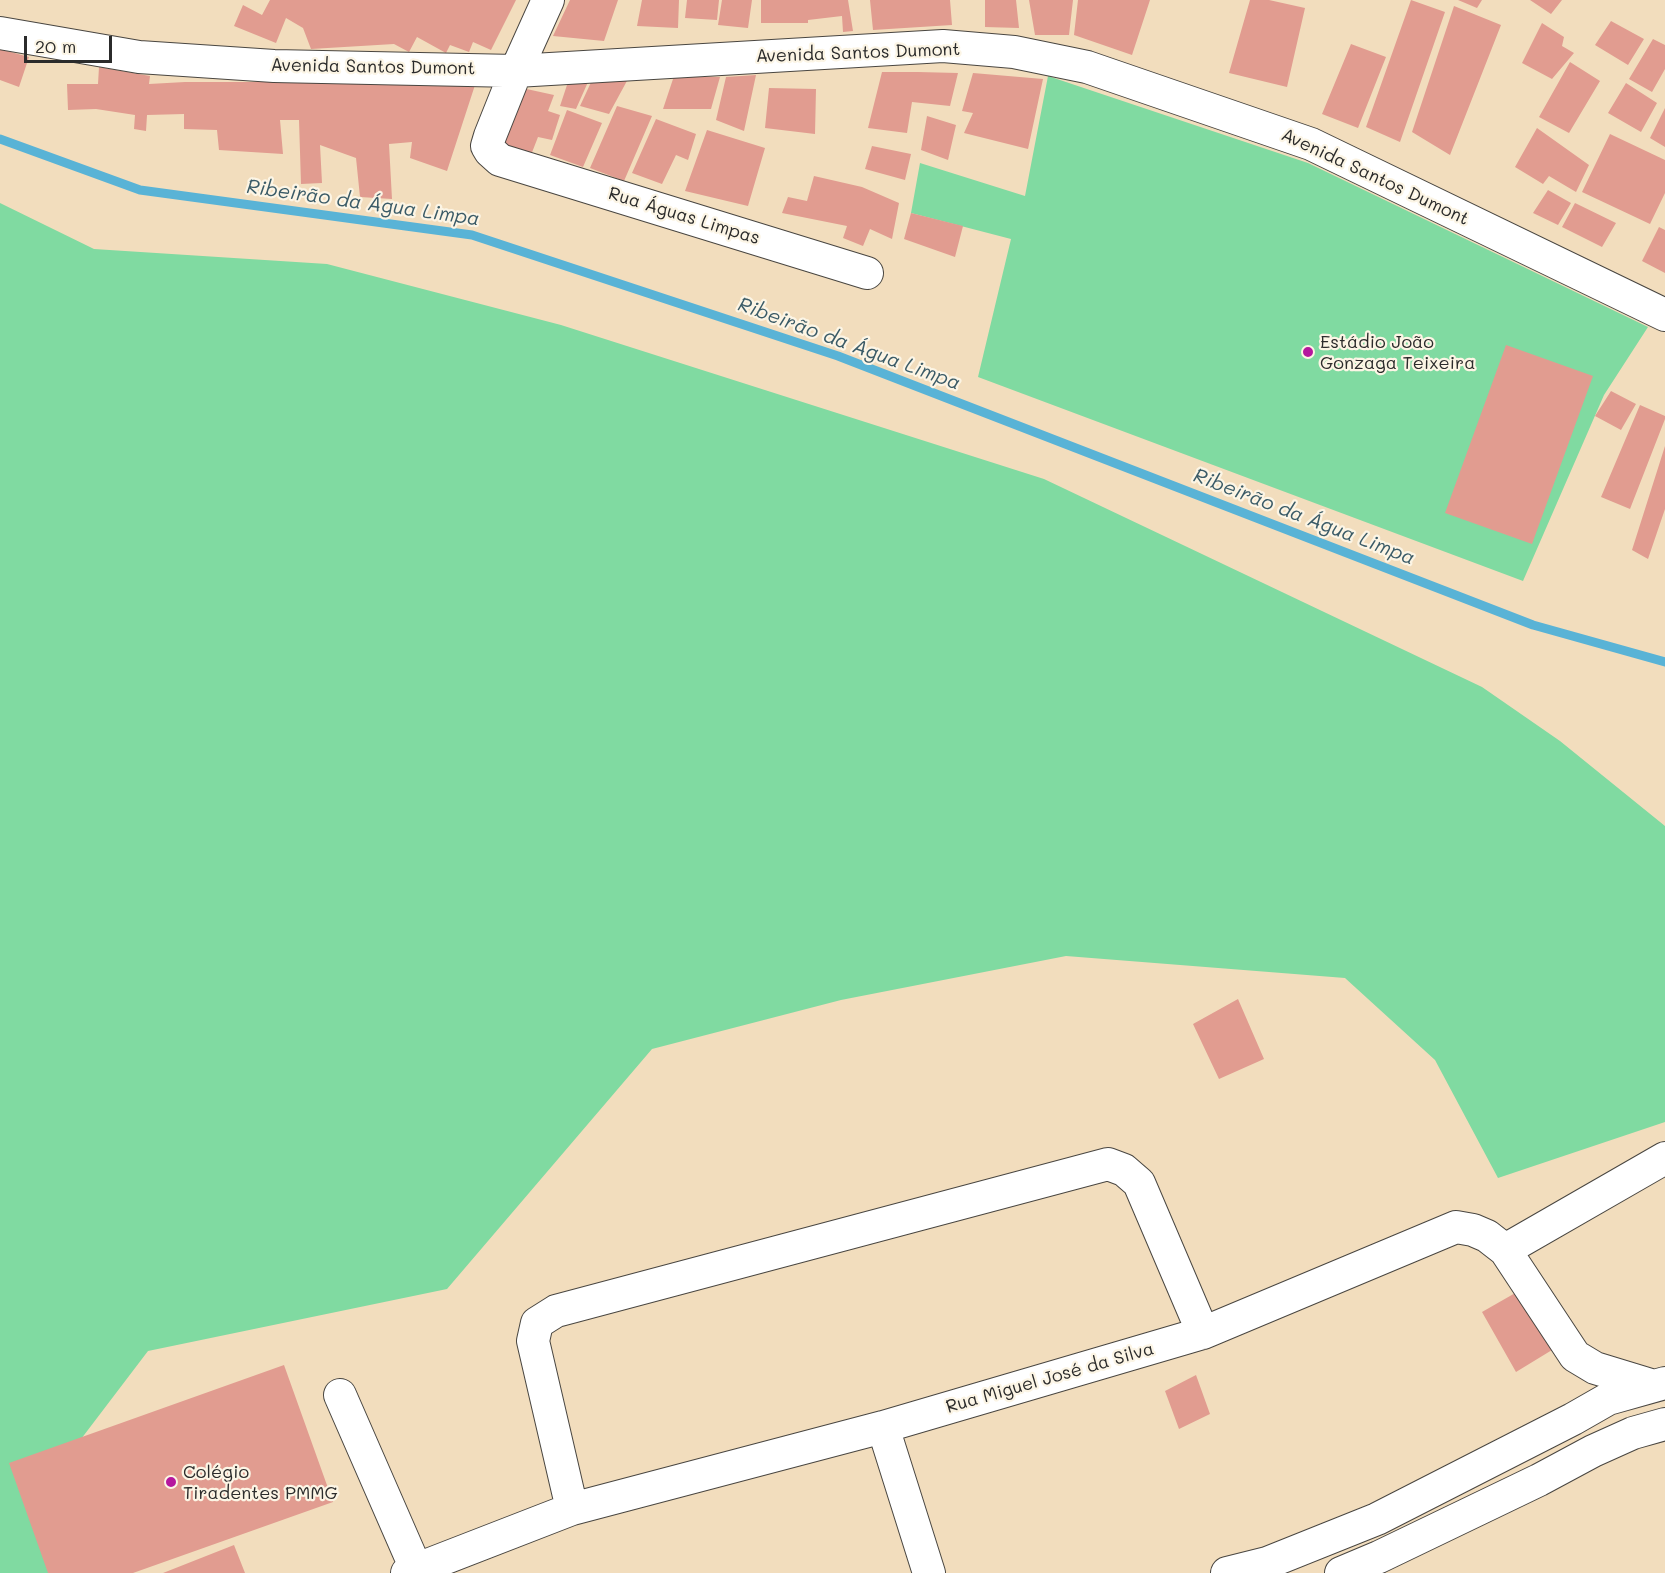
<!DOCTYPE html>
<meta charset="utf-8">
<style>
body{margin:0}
#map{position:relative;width:1665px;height:1573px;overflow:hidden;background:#f2ddbd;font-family:Mali,sans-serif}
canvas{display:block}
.scale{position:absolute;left:24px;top:36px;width:88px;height:27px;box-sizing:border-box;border:3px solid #2b2b2b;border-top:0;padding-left:8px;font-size:18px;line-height:21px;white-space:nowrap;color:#2b2b2b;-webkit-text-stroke:4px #fcf5e5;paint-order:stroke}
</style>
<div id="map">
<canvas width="1665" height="1573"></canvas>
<div class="scale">20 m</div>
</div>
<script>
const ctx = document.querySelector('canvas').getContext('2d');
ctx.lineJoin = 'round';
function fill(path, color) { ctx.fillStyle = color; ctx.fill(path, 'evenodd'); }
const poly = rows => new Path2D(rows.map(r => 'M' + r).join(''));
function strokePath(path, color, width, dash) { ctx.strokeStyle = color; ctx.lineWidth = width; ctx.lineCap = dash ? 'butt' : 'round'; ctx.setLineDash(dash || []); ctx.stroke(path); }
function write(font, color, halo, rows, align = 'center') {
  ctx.font = font + ' Mali,sans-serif'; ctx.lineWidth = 4.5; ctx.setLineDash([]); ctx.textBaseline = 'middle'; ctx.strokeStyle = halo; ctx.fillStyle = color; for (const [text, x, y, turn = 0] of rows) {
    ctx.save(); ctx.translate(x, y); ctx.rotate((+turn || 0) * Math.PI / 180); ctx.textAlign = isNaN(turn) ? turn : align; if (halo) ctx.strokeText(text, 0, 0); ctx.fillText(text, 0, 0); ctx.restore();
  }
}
const green = poly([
 [1048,76,1308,163,1648,327,1604,395,1523,581,978,377,1011,239,911,213,920,163,1025,196],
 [0,203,94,249,327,264,561,325,1044,479,1482,687,1560,741,1665,826,1665,1122,1498,1178,1435,1060,1345,978,1066,956,841,1000,652,1049,447,1289,148,1351,59,1468,90,1573,0,1573]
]);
const stream = poly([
 [0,139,140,190,472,235,838,356,1533,625,1665,662]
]);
const building = poly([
 [270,0,516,0,491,50,473,42,469,52,450,45,446,53,417,37,409,52,394,44,311,49,303,28,286,18,276,43,234,26,243,5,262,15],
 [570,0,618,0,604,41,553,36],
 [642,0,679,0,678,28,637,26],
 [687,0,719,0,717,20,685,18],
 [722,0,752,0,748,28,718,25],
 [761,0,848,0,853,31,843,32,842,16,808,20,808,23,761,23],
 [870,0,950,0,952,25,873,30],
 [985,0,1016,0,1019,28,985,27],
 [1029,0,1073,0,1069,35,1035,35],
 [1078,0,1150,0,1132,55,1074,35],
 [1250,0,1269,0,1305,8,1287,87,1229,73],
 [1411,0,1445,12,1400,142,1366,127],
 [1458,0,1482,0,1477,8],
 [1530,0,1562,0,1551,14],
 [1454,6,1501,25,1450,155,1412,132],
 [1611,21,1644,39,1628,65,1595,45],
 [1542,23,1564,37,1562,46,1574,53,1552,79,1522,63],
 [1653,39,1665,45,1665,69,1652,92,1629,79],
 [1351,44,1386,57,1358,128,1322,114],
 [0,49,29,57,19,87,0,80],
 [1570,62,1600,81,1569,133,1539,117],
 [99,67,150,76,149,84,185,82,318,82,396,84,403,72,475,85,447,171,410,158,412,142,389,144,392,199,360,197,356,158,320,145,322,183,301,184,299,120,280,120,283,154,219,150,217,130,184,129,184,114,147,115,146,131,134,129,135,115,96,109,68,110,67,84,98,84],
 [882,72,918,72,958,73,950,106,912,102,907,133,868,128],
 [973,73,1043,79,1028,149,964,133,973,113,962,111],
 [756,75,744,131,716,120,726,77],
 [674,76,720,77,711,109,663,109],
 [593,78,628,79,609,114,580,106],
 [568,82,588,82,576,109,560,106],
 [1626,83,1657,103,1641,132,1608,113],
 [522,88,554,95,548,111,560,115,552,140,538,137,531,155,502,146],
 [769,88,816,89,815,134,765,128],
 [617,106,652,116,624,181,590,168],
 [1665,108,1665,147,1650,138],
 [567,110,602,123,583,167,550,155],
 [927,116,956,125,948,160,921,150],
 [656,119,696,134,688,160,676,155,662,184,632,173],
 [1537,128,1589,165,1576,192,1549,176,1543,184,1515,167],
 [707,130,765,148,748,206,685,191],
 [1610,134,1665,160,1665,193,1650,224,1582,192],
 [872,146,911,154,905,180,865,169],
 [814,176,862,187,899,203,892,239,870,229,863,246,843,238,847,226,782,213,788,197,807,201],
 [1548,190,1571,203,1558,225,1533,213],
 [1575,203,1616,223,1602,247,1562,227],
 [911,213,963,226,955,257,904,239],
 [1659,227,1665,230,1665,273,1642,261],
 [1506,345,1593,376,1532,544,1445,513],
 [1611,391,1636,404,1621,430,1595,416],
 [1640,405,1665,416,1665,419,1630,509,1601,497],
 [1665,446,1665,509,1648,559,1632,550],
 [1238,999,1264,1059,1219,1079,1193,1024],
 [1517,1292,1552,1350,1516,1372,1482,1312],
 [284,1365,333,1502,133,1573,48,1573,9,1463],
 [1196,1375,1210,1414,1179,1429,1165,1391],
 [234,1545,245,1573,163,1573]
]);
const street = poly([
 [548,0,516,71,490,136,487,146,490,151,500,160,867,273],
 [0,33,139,57,274,66,516,71,943,46,1014,52,1087,67,1311,144,1665,315],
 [1505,1250,1575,1356,1595,1368,1654,1386],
 [340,1395,416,1569],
 [883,1427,929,1573],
 [572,1509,533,1341,537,1323,556,1311,1108,1164,1124,1170,1139,1183,1203,1333],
 [407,1573,572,1509,883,1427,1203,1333,1456,1227,1473,1230,1487,1236,1505,1250,1665,1158],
 [1227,1573,1267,1563,1377,1519,1573,1419,1608,1399,1665,1383],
 [1341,1573,1379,1557,1539,1480,1593,1451,1633,1433,1665,1424]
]);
const markers = [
 [1308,352,6,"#b5179e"],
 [171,1482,6,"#b5179e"]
];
const streetNames = [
 ["Avenida Santos Dumont",858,53,-2],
 ["Avenida Santos Dumont",373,67,1],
 ["Avenida Santos Dumont",1375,177,25],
 ["Rua Águas Limpas",684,216,17],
 ["Rua Miguel José da Silva",1050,1378,-16]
];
const poiNames = [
 ["Estádio João",1320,342],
 ["Gonzaga Teixeira",1320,363],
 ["Colégio",183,1472],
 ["Tiradentes PMMG",183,1493]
];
const waterNames = [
 ["Ribeirão da Água Limpa",363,203,8],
 ["Ribeirão da Água Limpa",849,344,20],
 ["Ribeirão da Água Limpa",1304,517,21]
];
fill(green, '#80daa1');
strokePath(stream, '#59b3d6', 9);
fill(building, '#e19c90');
strokePath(street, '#494641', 34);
strokePath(street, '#fff', 32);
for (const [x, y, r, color] of markers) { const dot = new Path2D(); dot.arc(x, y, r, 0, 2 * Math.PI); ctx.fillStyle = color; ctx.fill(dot); strokePath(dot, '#fcf5e5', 2); }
write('18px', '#2b2b2b', '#fcf5e5', streetNames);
write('18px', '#2b2b2b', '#fcf5e5', poiNames, 'left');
write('italic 20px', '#3b5b67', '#fcf5e5', waterNames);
</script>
